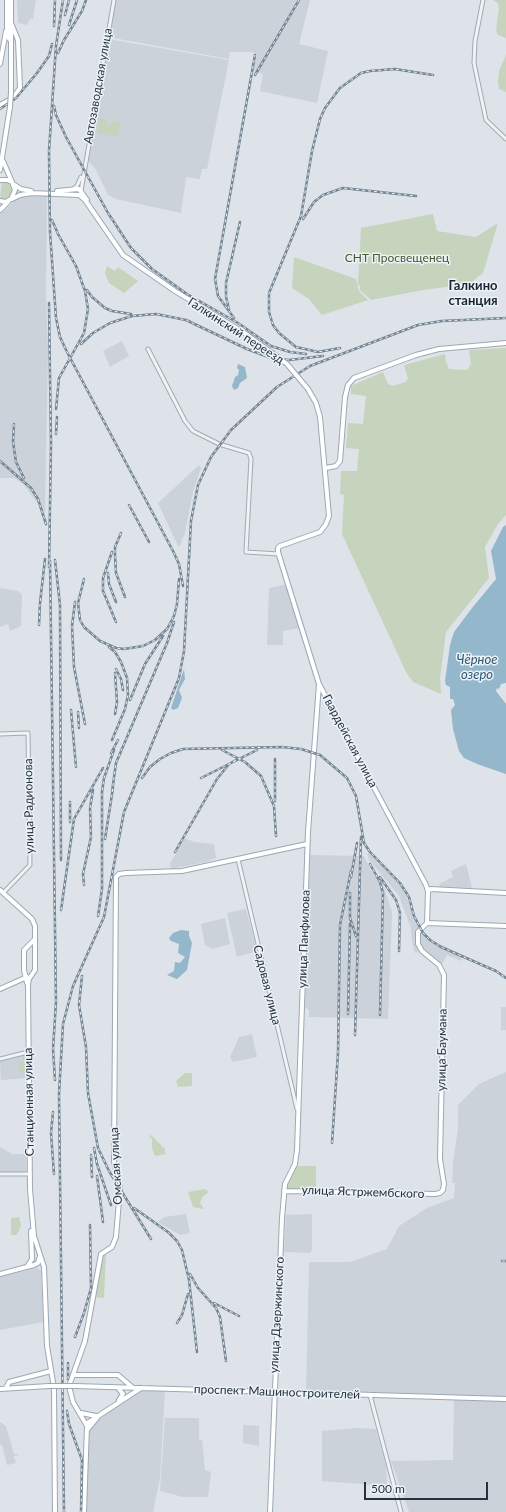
<!DOCTYPE html>
<meta charset="utf-8">
<style>
body{margin:0}
#map{position:relative;width:506px;height:1512px;overflow:hidden;background:#dde3e8;font-family:Lato,sans-serif}
canvas{display:block}
.scale{position:absolute;left:364px;top:1482px;width:124px;height:18px;box-sizing:border-box;border:2px solid #253340;border-top:0;padding-left:5px;font-size:12px;line-height:14px;white-space:nowrap;color:#253340;-webkit-text-stroke:3px #ecf2f6;paint-order:stroke}
</style>
<div id="map">
<canvas width="506" height="1512"></canvas>
<div class="scale">500 m</div>
</div>
<script>
const ctx = document.querySelector('canvas').getContext('2d');
ctx.lineJoin = 'round';
function fill(path, color) { ctx.fillStyle = color; ctx.fill(path, 'evenodd'); }
const poly = rows => new Path2D(rows.map(r => 'M' + r).join(''));
function strokePath(path, color, width, dash) { ctx.strokeStyle = color; ctx.lineWidth = width; ctx.lineCap = dash ? 'butt' : 'round'; ctx.setLineDash(dash || []); ctx.stroke(path); }
function write(font, color, halo, rows, align = 'center') {
  ctx.font = font + ' Lato,sans-serif'; ctx.lineWidth = 3; ctx.setLineDash([]); ctx.textBaseline = 'middle'; ctx.strokeStyle = halo; ctx.fillStyle = color; for (const [text, x, y, turn = 0] of rows) {
    ctx.save(); ctx.translate(x, y); ctx.rotate((+turn || 0) * Math.PI / 180); ctx.textAlign = isNaN(turn) ? turn : align; if (halo) ctx.strokeText(text, 0, 0); ctx.fillText(text, 0, 0); ctx.restore();
  }
}
const built = poly([
 [17,0,36,0,33,19,30,19,27,25,18,23],
 [115,0,310,0,299,44,328,51,317,103,260,91,263,74,253,71,257,54,252,52,230,52,229,59,108,37],
 [108,39,229,60,207,169,202,169,200,179,186,177,181,213,116,199,108,195,96,170,86,158],
 [47,195,46,296,48,348,45,513,23,484,14,478,0,478,0,214,20,196],
 [122,341,129,356,110,367,103,351],
 [199,465,201,468,193,492,184,537,182,538,181,545,178,546,158,503],
 [287,584,300,628,283,631,283,645,267,645,269,588],
 [0,588,18,591,22,594,21,626,10,631,8,624,0,627],
 [184,838,194,842,214,844,216,858,206,862,171,869,170,864],
 [369,853,392,874,404,891,419,926,419,928,415,931,415,938,418,952,415,953,412,942,411,928,399,896,369,860,367,854],
 [310,855,364,856,375,877,378,876,383,884,392,912,388,1019,309,1017,309,1010,305,1007],
 [466,864,472,888,440,887,439,884,453,877,451,871],
 [246,909,257,951,237,957,227,913],
 [225,918,230,944,212,949,205,945,201,924],
 [421,930,433,941,463,955,461,961,447,955,441,966,419,944,418,933],
 [501,1007,506,1007,506,1030,501,1030],
 [252,1034,257,1057,233,1062,230,1057,239,1037],
 [27,1054,27,1078,1,1080,0,1061],
 [506,1072,506,1398,306,1393,309,1262,350,1262,387,1249,399,1226,427,1208,454,1198,455,1183,452,1183,453,1162,458,1129,458,1105,479,1084],
 [0,1147,12,1154,26,1154,26,1173,0,1173],
 [186,1214,190,1233,180,1235,158,1222,164,1217],
 [312,1214,312,1249,310,1253,284,1252,286,1215],
 [37,1268,41,1271,43,1322,0,1330,0,1277],
 [141,1389,165,1390,160,1478,153,1512,85,1512,89,1430,93,1424,110,1411],
 [454,1399,506,1401,506,1512,409,1512,391,1461,453,1460],
 [165,1418,199,1418,199,1440,202,1440,205,1470,211,1472,208,1497,183,1497,160,1491],
 [0,1422,6,1426,14,1454,19,1454,19,1455,14,1456,16,1463,7,1465,2,1445,0,1445],
 [243,1425,259,1426,259,1446,243,1443],
 [358,1428,376,1429,386,1466,387,1486,322,1481,322,1431]
]);
const green = poly([
 [493,0,506,0,506,38,498,35,496,30,499,8,498,3],
 [506,55,506,92,499,89,498,81,499,71],
 [100,118,107,120,107,124,111,125,112,121,121,122,118,137,97,133],
 [2,180,7,181,11,184,13,190,12,195,4,200,0,199],
 [433,214,437,231,476,237,498,223,483,273,469,284,423,290,371,300,360,290,360,286,358,284,361,228],
 [294,257,356,279,359,291,368,300,322,315,309,299,292,288],
 [107,266,115,271,118,267,138,281,124,293,109,283,105,273],
 [506,348,506,515,498,524,485,547,489,578,446,632,440,678,441,694,413,682,406,672,342,534,344,495,340,494,341,471,357,471,359,449,346,448,348,423,363,424,366,396,351,394,351,386,383,372,388,384,393,386,405,382,408,379,404,365,445,354,446,362,449,369,465,370,468,369,471,364,469,350],
 [23,1056,26,1056,27,1074,19,1071,19,1062,23,1062],
 [185,1073,192,1073,192,1086,178,1087,176,1081],
 [151,1135,165,1149,165,1154,155,1156,152,1148,152,1139,149,1136],
 [297,1166,316,1166,316,1191,287,1189,288,1181],
 [205,1189,209,1192,203,1196,200,1203,204,1209,193,1207,188,1192],
 [19,1217,21,1225,19,1231,16,1235,11,1235,11,1218],
 [106,1253,104,1298,95,1297,104,1254]
]);
const water = poly([
 [238,364,245,367,247,378,240,383,238,388,234,390,232,386,235,377,238,375,239,370,237,368],
 [506,525,506,683,501,684,499,689,497,688,496,691,506,704,506,774,477,764,464,758,459,751,453,729,451,710,455,705,453,699,450,699,450,687,446,685,445,681,450,645,454,632,472,608,496,579,491,551,503,527],
 [184,669,185,679,179,690,182,698,178,708,173,710,171,708],
 [181,930,189,931,189,936,192,943,187,970,177,979,167,975,174,971,175,962,180,963,185,957,178,953,179,944,171,941,169,938,173,933]
]);
const minor = poly([
 [483,0,475,41,474,63,486,120,506,139],
 [73,189,77,186,81,177],
 [81,191,114,0],
 [148,349,185,421,193,431,219,444,249,453,251,459,246,552,279,554],
 [0,734,28,733,30,865,3,893],
 [238,859,297,1109],
 [0,1059,28,1052],
 [0,1174,29,1174],
 [370,1395,401,1512]
]);
const major = poly([
 [7,0,7,27,9,39],
 [11,0,11,92],
 [0,64,6,31],
 [0,105,13,98,20,88,18,40,11,23],
 [3,161,12,182],
 [0,170,10,107],
 [0,180,7,180,12,182,15,190,11,199,6,202,0,201],
 [13,184,21,189,31,191],
 [57,191,79,189,87,200],
 [12,199,20,195,32,193,79,195,85,200,123,255,175,291,246,334],
 [0,210,8,202],
 [308,389,316,403,320,417,329,516,326,524,320,532,280,546,278,548,278,552,319,684,426,885,428,891,427,923],
 [326,468,336,466,340,461,345,397,348,385,354,378,416,355,439,349,506,343],
 [0,890,32,919,35,926,35,970,29,979,28,985,30,1189,34,1236,44,1267,47,1346,54,1388,55,1512],
 [428,891,431,889,506,893],
 [427,923,506,926],
 [27,983,24,970,24,950,35,939],
 [0,989,27,977],
 [284,1191,435,1194,440,1193,443,1190,444,1184,440,1159,444,975,439,965,422,951,418,944,418,932,427,923],
 [27,1267,32,1259,31,1231],
 [0,1274,34,1265,38,1263,40,1256],
 [73,1375,118,1375,132,1387],
 [75,1386,506,1399],
 [6,1388,9,1382,51,1371],
 [118,1388,123,1394,119,1400],
 [0,1389,49,1386],
 [81,1413,96,1416],
 [86,1424,141,1388],
 [87,1430,97,1418],
 [84,1512,87,1426,73,1402,69,1386,85,1341,101,1254,112,1247,116,1237,120,1188,114,1161,116,877,119,874,126,873,182,871,307,844],
 [270,1512,282,1218,285,1184,295,1164,297,1150,308,832,319,684]
]);
const rail = poly([
 [63,0,56,46,49,151,50,232,56,318,60,337,68,354,173,551,179,564,183,586],
 [65,15,69,0],
 [69,25,77,0],
 [54,26,55,0],
 [58,53,64,40,82,11,86,0],
 [255,75,299,0],
 [54,106,56,115,66,137,108,213,131,248,152,269,187,294,238,323,271,346,290,352,306,354],
 [0,109,16,98,37,73,49,56,52,44],
 [303,219,314,202,323,195,343,188,416,196],
 [52,220,58,234,76,266,85,291,88,309,84,333,59,378,56,409],
 [87,290,92,297,105,308,112,311,131,314],
 [229,309,226,297,226,283,240,222],
 [234,318,218,296,215,279,255,55],
 [81,344,93,333,110,323,132,316,156,314,186,320,247,349,271,358,289,360,323,356],
 [340,348,318,352,296,347,279,333,273,325,269,312,269,293,301,216,312,151,320,119,325,108,340,88,361,73,370,71,395,69,433,75],
 [14,424,13,442,16,462,24,478],
 [56,434,57,417],
 [0,461,31,488,38,499,46,524],
 [129,505,149,542],
 [121,533,115,547,115,555,116,573,125,597],
 [112,552,103,578,103,591,116,622],
 [55,560,60,605,61,860],
 [50,561,56,1002,53,1049,55,1080],
 [49,567,51,445,49,303],
 [108,573,109,584,116,602],
 [84,579,78,603,80,620,84,627,100,641,116,648,124,649,143,646,155,640,167,629,174,616,177,604,179,579],
 [75,602,72,626,74,667,85,724],
 [39,625,40,603,45,559],
 [109,647,115,652,121,662,127,678,128,695,125,709,112,740],
 [116,669,121,679,123,690],
 [115,673,117,702,115,714],
 [130,700,145,664,163,636],
 [71,710,76,767],
 [78,712,79,728],
 [222,750,245,762,261,776,274,806,276,836],
 [111,753,118,740],
 [142,778,150,767,160,759,171,753,183,749,282,747,301,749,320,755,347,778,356,796,364,843,370,852,400,883,409,897,414,916,423,933,430,940,441,947,496,971,506,978],
 [201,778,257,750],
 [112,792,116,763,167,643,174,622],
 [275,801,275,759],
 [70,822,70,802],
 [105,839,113,788],
 [175,852,217,779,229,764,236,760],
 [370,864,380,882,383,893,380,1015],
 [351,877,357,843],
 [380,877,396,900,400,913,399,951],
 [84,885,83,874,91,837,90,808,93,790],
 [350,893,350,918,356,936],
 [61,910,74,819,103,768],
 [98,916,102,889,102,792,104,778,114,750],
 [82,976,79,1005,86,1047,88,1093,98,1148,109,1171,151,1239],
 [348,1014,350,924],
 [355,1035,361,837],
 [53,1112,51,1133,54,1174],
 [332,1143,338,1053,340,925,351,871],
 [94,1148,97,1164,111,1205],
 [91,1155,92,1177],
 [97,1176,103,1222],
 [134,1208,168,1232,177,1241,182,1250,189,1280,197,1352],
 [502,1261,506,1261],
 [190,1274,198,1288,216,1308,220,1317,226,1361],
 [214,1303,239,1316],
 [177,1323,182,1315,188,1294],
 [75,1337,84,1313,91,1288,90,1225],
 [68,1379,68,1363],
 [67,1411,69,1424,82,1460,81,1512],
 [64,1512,59,1094,63,1024,73,986,104,917,124,812,179,678,184,651,191,521,198,485,211,457,231,430,277,387,310,366,418,325,442,321,506,318]
]);
const majorBridge = poly([
 [10,107,11,92],
 [246,334,287,364,308,389],
 [49,1386,75,1386]
]);
const streetNames = [
 ["Автозаводская улица",98,86,-80],
 ["Галкинский переезд",236,331,33],
 ["Гвардейская улица",350,741,62],
 ["улица Радионова",29,806,-91],
 ["улица Панфилова",304,939,-88],
 ["Садовая улица",267,985,76],
 ["улица Баумана",442,1050,-89],
 ["Станционная улица",29,1102,-91],
 ["Омская улица",116,1166,-93],
 ["улица Ястржембского",363,1192,2],
 ["улица Дзержинского",277,1315,-87],
 ["проспект Машиностроителей",277,1392,2]
];
const parkNames = [
 ["СНТ Просвещенец",397,258]
];
const neighbourhoodNames = [
 ["Галкино",473,286],
 ["станция",473,301]
];
const waterNames = [
 ["Чёрное",477,660],
 ["озеро",477,675]
];
fill(built, '#cbd2da');
fill(green, '#c6d3bd');
fill(water, '#95b7cb');
strokePath(minor, '#a2abb2', 5);
strokePath(major, '#9ba9b5', 6);
strokePath(minor, '#f0f3f6', 3);
strokePath(major, '#fff', 4);
strokePath(rail, '#758593', 2.5);
strokePath(rail, '#ecf2f6', 1, [3]);
strokePath(majorBridge, '#9ba9b5', 6, []);
strokePath(majorBridge, '#fff', 4);
write('12px', '#253340', '#ecf2f6', streetNames);
write('12px', '#405c31', '#ecf2f6', parkNames);
write('bold 13px', '#182430', '#ecf2f6', neighbourhoodNames);
write('italic 13px', '#2c5877', '#ecf2f6', waterNames);
</script>
